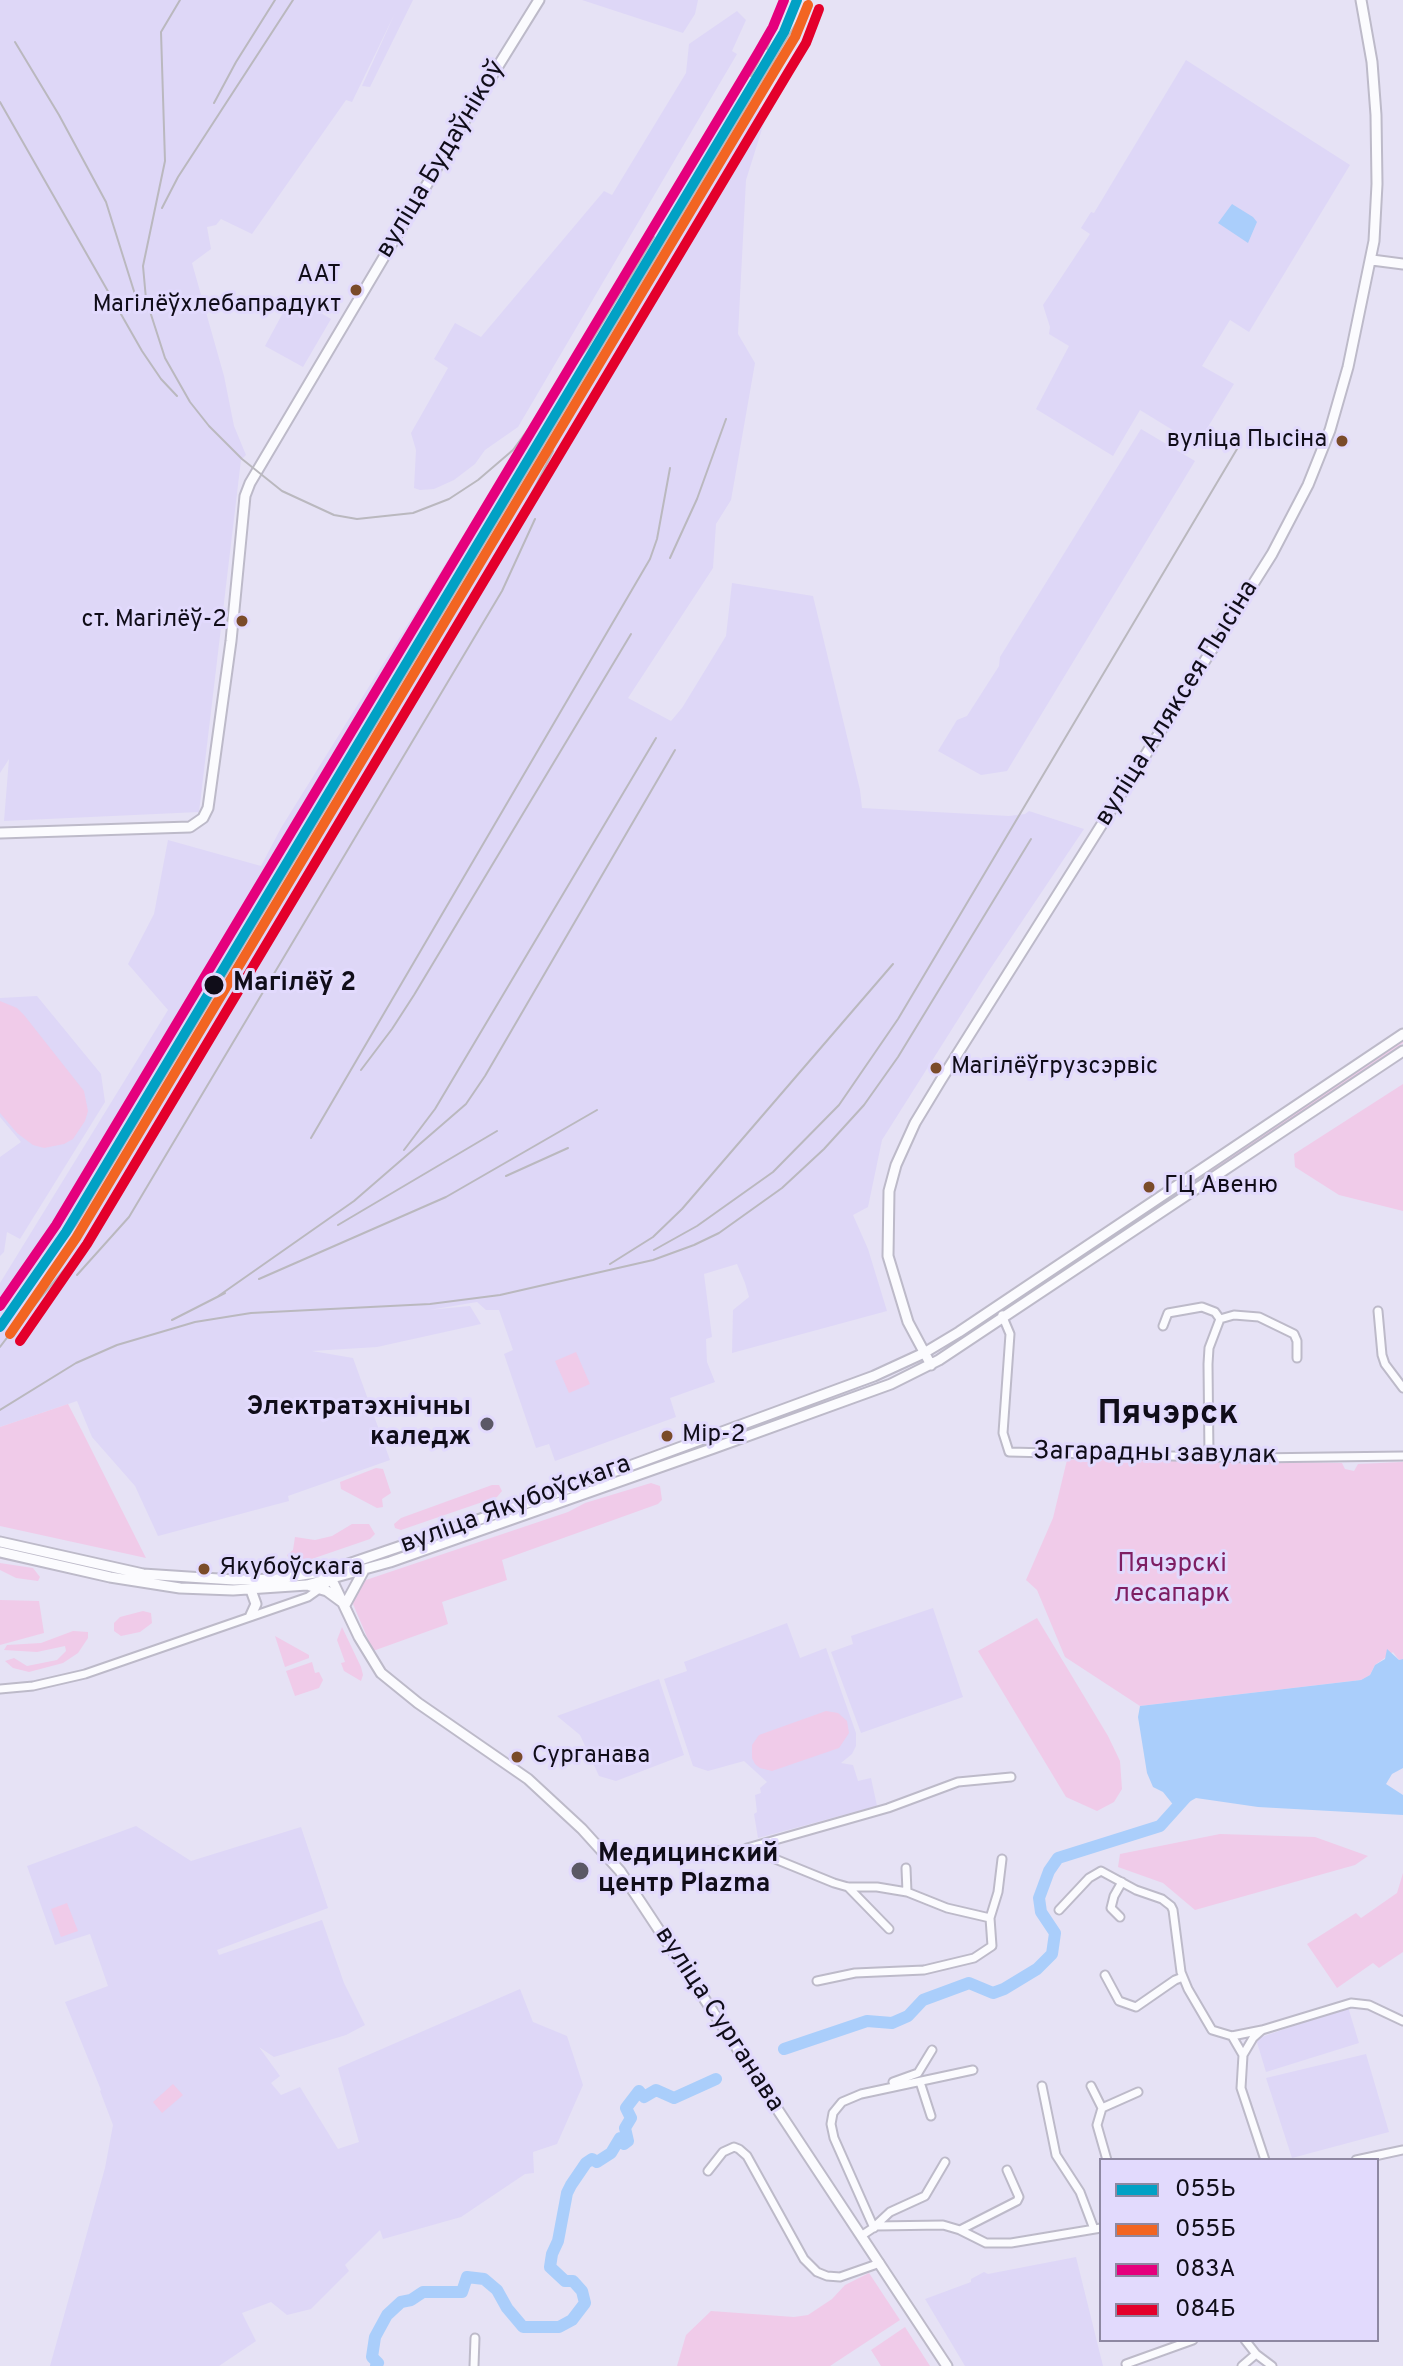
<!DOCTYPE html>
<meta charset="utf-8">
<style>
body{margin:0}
#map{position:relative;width:1403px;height:2366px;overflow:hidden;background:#e6e2f5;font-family:Overpass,sans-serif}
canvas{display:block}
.legend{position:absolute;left:1099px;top:2158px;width:280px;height:184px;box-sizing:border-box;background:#e2dafd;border:2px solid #8e88a2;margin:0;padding:10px 14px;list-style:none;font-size:24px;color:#100d19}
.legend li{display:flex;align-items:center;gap:16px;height:40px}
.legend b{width:40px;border:2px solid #8e88a2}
</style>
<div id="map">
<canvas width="1403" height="2366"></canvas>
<ul class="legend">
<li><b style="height:10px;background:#01a1c5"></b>055Ь</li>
<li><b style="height:10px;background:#f26522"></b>055Б</li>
<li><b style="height:10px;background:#e5007d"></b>083А</li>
<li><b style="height:10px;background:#e4002b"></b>084Б</li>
</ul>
</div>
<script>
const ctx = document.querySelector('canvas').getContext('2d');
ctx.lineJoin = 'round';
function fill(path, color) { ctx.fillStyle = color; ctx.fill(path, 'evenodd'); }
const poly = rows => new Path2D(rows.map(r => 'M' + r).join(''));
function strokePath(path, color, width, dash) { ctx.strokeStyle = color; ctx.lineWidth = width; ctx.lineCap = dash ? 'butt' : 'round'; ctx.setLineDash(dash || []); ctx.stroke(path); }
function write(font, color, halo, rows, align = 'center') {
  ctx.font = font + ' Overpass,sans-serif'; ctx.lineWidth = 6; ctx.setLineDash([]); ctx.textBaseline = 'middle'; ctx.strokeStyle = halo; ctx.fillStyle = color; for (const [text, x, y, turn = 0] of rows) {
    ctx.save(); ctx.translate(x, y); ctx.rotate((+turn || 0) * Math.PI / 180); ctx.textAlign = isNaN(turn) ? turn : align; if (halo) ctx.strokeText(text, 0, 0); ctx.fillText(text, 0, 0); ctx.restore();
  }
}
const built = poly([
 [0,0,413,0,370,87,362,86,395,13,352,102,346,100,252,234,221,219,216,225,207,227,211,249,192,263,224,376,234,426,246,455,241,460,199,812,4,821,9,759,0,773],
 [582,0,698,0,695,14,683,33],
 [737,11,746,20,732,51,737,54,518,427,485,450,475,464,454,480,434,489,420,490,414,488,416,450,411,433,448,368,434,359,455,323,481,337,604,191,612,195,686,73,689,44],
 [1186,60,1350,165,1249,332,1230,320,1202,366,1234,384,1197,445,1140,410,1113,456,1036,409,1069,346,1049,334,1050,327,1043,305,1090,234,1081,228,1091,212,1094,213],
 [727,96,768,110,746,180,738,334,755,363,731,500,716,524,713,568,628,698,671,721,682,708,726,636,732,583,813,596,860,790,862,808,1009,816,1025,814,1029,811,1084,829,988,972,882,1140,868,1207,853,1215,868,1249,887,1311,732,1353,733,1310,749,1297,745,1283,737,1264,704,1274,712,1337,706,1339,707,1362,715,1382,670,1398,676,1417,555,1461,549,1444,536,1448,504,1354,513,1350,499,1310,486,1310,477,1302,429,1310,470,1306,481,1324,377,1347,312,1351,353,1358,390,1460,288,1496,289,1501,158,1536,135,1486,92,1437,77,1401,0,1427,0,1283,168,1010,128,964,154,914,168,840,261,866,281,828,551,394],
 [292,296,331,319,303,367,265,346],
 [1141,429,1195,461,1007,771,981,775,938,751,957,720,967,716,999,666,1000,657],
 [37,996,101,1074,105,1102,20,1239,7,1232,4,1252,0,1256,0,1157,21,1142,0,1117,0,998],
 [933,1608,963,1697,861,1733,831,1652,853,1644,851,1636],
 [787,1623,800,1658,826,1648,856,1733,856,1746,852,1754,841,1763,853,1765,858,1781,871,1778,877,1806,758,1838,754,1814,757,1812,755,1795,761,1793,760,1788,767,1782,744,1761,708,1771,693,1766,664,1679,687,1671,684,1662],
 [659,1679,684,1755,616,1781,599,1776,580,1735,557,1716],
 [136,1826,191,1861,301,1827,328,1908,217,1950,219,1955,322,1920,344,1983,365,2025,346,2035,274,2057,259,2047,280,2076,271,2083,281,2095,300,2087,338,2149,359,2142,338,2068,520,1989,533,2022,567,2036,583,2085,557,2144,533,2152,534,2173,525,2174,461,2217,383,2239,380,2230,345,2265,349,2271,311,2309,287,2315,271,2302,242,2313,256,2341,219,2366,50,2366,105,2168,113,2125,100,2091,101,2090,65,2002,108,1986,90,1934,55,1945,27,1866],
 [1348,2007,1359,2043,1266,2072,1256,2039],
 [1366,2054,1389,2132,1292,2158,1266,2078],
 [1076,2257,1103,2366,965,2366,925,2299,971,2282,971,2279,984,2272,988,2274]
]);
const green = poly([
 [0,1001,17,1008,24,1015,84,1091,88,1111,85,1121,73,1139,64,1144,44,1148,33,1145,17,1133,0,1113],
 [1403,1041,1403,1043,1201,1179,1200,1177],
 [1403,1084,1403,1211,1339,1195,1295,1167,1294,1154],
 [1194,1180,1011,1306,1009,1304,1042,1282],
 [576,1352,590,1384,569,1393,555,1361],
 [68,1404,81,1429,146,1558,0,1526,0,1427],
 [1093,1459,1342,1463,1345,1469,1354,1471,1358,1464,1403,1462,1403,1659,1399,1660,1393,1652,1375,1665,1370,1675,1361,1680,1140,1706,1065,1657,1037,1590,1026,1580,1053,1518,1067,1460],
 [376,1468,383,1469,391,1493,382,1499,383,1507,377,1508,341,1489,340,1482],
 [651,1483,660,1486,662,1500,658,1504,502,1560,507,1580,442,1602,448,1624,373,1651,353,1604,357,1583,568,1512,585,1503],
 [492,1485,499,1485,502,1491,497,1497,401,1530,395,1528,394,1524,401,1518],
 [352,1524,369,1524,375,1534,370,1539,303,1562,290,1561,287,1555,293,1550,295,1537,315,1540,332,1536],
 [0,1563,33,1568,40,1577,38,1581,16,1578,0,1570],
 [0,1600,39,1601,44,1633,0,1645],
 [143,1611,151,1613,152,1623,140,1632,121,1636,114,1631,114,1623,120,1617],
 [1037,1618,1108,1736,1120,1761,1122,1789,1114,1802,1097,1811,1066,1797,978,1651],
 [342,1627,361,1667,363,1675,361,1681,344,1671,341,1663,345,1662,337,1640],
 [73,1631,88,1632,88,1638,78,1653,63,1663,29,1672,13,1668,5,1661,14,1658,27,1666,57,1660,66,1651,65,1646,37,1652,4,1650,7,1645,41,1643],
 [275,1636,309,1655,309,1658,285,1667],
 [312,1662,315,1673,319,1672,323,1680,319,1688,295,1696,286,1671],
 [826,1711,838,1713,847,1721,849,1733,839,1748,772,1771,760,1768,755,1764,752,1758,752,1745,759,1735],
 [1220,1834,1315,1837,1368,1856,1355,1865,1195,1910,1163,1883,1118,1867,1120,1854],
 [1403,1873,1403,1952,1379,1968,1373,1963,1337,1988,1307,1944,1356,1913,1361,1918,1397,1893],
 [67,1903,78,1931,61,1937,51,1909],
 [173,2084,183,2095,162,2113,153,2102],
 [869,2273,900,2320,830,2366,677,2366,686,2335,711,2311,794,2317,808,2315,832,2299,845,2285],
 [905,2327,930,2366,881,2366,871,2350]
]);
const water = poly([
 [1232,204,1253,217,1257,222,1248,243,1218,223],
 [1387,1649,1399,1660,1403,1659,1403,1768,1392,1774,1386,1784,1403,1795,1403,1815,1258,1807,1196,1798,1180,1807,1175,1807,1163,1792,1153,1787,1147,1773,1138,1717,1140,1706,1361,1680,1370,1675,1375,1665,1385,1659]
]);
const river = poly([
 [784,2049,867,2021,892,2023,908,2016,923,2000,969,1983,993,1993,1004,1989,1037,1969,1052,1954,1055,1933,1041,1912,1039,1898,1049,1871,1058,1858,1160,1826,1187,1796],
 [376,2366,378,2363,372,2357,375,2337,387,2315,401,2302,411,2300,423,2292,462,2292,467,2277,484,2279,497,2290,507,2308,523,2327,559,2327,572,2320,585,2303,582,2291,573,2281,565,2281,550,2267,552,2254,558,2241,567,2193,571,2185,586,2163,592,2159,597,2162,611,2153,620,2138,624,2144,628,2141,625,2128,631,2118,626,2108,639,2091,644,2097,656,2090,674,2098,716,2079]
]);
const minor = poly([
 [1378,1311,1382,1355,1385,1364,1403,1388],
 [1002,1315,1010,1334,1003,1433,1009,1452,1254,1458,1403,1456],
 [1220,1319,1234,1315,1259,1317,1294,1334,1297,1341,1297,1358],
 [1163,1326,1168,1313,1202,1307,1215,1312,1220,1319,1209,1348,1208,1364,1209,1456],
 [0,1689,33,1686,85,1674,308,1597,332,1580],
 [747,1848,888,1808,958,1782,1011,1777],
 [606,1854,753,1850,834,1883,848,1887,877,1887,907,1892,947,1908,990,1918,992,1946,974,1958,924,1970,855,1973,817,1981],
 [906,1868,907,1892],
 [848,1887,889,1929],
 [1059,1910,1089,1878,1101,1871,1136,1890,1162,1899,1171,1906,1173,1910,1181,1972,1188,1989,1212,2030,1232,2036,1262,2030],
 [1120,1917,1111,1908,1114,1896,1122,1882],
 [990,1918,998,1892,1002,1859],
 [1105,1975,1119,2001,1136,2007,1175,1980,1183,1977],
 [1232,2036,1243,2055],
 [893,2082,918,2073,932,2050],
 [920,2082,931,2116],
 [1042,2086,1056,2155,1080,2192,1094,2229],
 [1091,2086,1102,2108],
 [1107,2160,1097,2125,1102,2108,1138,2092],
 [1265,2160,1241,2088,1243,2055,1253,2038,1262,2030,1351,2003,1369,2005,1403,2021],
 [1356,2160,1403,2150],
 [708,2171,723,2152,734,2147,739,2149,747,2156,804,2259,817,2272,827,2276,840,2277,880,2263],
 [875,2226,890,2212,925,2196,945,2162],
 [874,2228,834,2138,831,2124,833,2113,842,2102,861,2094,973,2070],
 [960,2230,1017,2201,1019,2197,1007,2170],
 [861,2236,876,2226,943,2225,960,2230,986,2243,1011,2243,1101,2228],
 [1245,2340,1256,2354,1272,2366],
 [1126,2364,1193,2340],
 [474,2366,475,2338],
 [1242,2366,1256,2354]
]);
const major = poly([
 [1372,260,1403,264],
 [0,833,190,827,203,818,208,808,231,641,245,496,250,483,477,100,539,0],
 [931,1365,908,1322,888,1256,889,1191,896,1165,915,1123,941,1080,1272,554,1308,485,1330,430,1348,367,1374,241,1377,184,1376,115,1372,62,1361,0],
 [0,1542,143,1574,234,1580,276,1579,328,1571,548,1496,874,1376,924,1353,959,1332,1403,1034],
 [0,1552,110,1577,180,1588,233,1590,307,1585,390,1562,714,1448,891,1384,939,1360,1403,1051],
 [331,1578,359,1637,381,1673,418,1703,528,1779,582,1829,620,1871,947,2366],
 [310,1586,327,1591,342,1602],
 [251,1590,256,1604,251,1615],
 [345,1605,364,1570]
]);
const rail = poly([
 [180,0,161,32,165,161,143,266,146,299,165,358,190,402,209,426,242,459,282,491,334,515,357,519,413,513,449,499,478,480,513,450,588,347,630,277],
 [15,42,59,115,106,202,138,304],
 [767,49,784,0],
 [751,76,770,39],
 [0,102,142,351,161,379,177,396],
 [214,103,236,62,275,0],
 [162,208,178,177,293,0],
 [626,285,654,237],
 [670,558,697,499,726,419],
 [370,704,406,635,516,456],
 [361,1070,392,1029,414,995,631,634],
 [311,1138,650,559,657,539,670,468],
 [404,1150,435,1109,656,738],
 [506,1176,568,1148],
 [338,1225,497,1131],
 [654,1250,697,1226,773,1172,839,1105,898,1019,1237,449],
 [610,1264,653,1237,682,1209,893,964],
 [77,1275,129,1217,502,591,535,519],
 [259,1279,446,1197,597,1110],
 [217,1297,354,1201,466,1104,485,1076,675,750],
 [27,1314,95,1233,500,558,553,451],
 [172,1320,225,1293],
 [0,1327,76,1225,810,0],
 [0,1347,22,1318],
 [0,1410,76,1363,117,1345,195,1322,251,1313,430,1304,500,1295,653,1260,694,1245,719,1233,782,1188,824,1149,864,1105,898,1057,1031,839]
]);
const rail1 = poly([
 [0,1327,66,1232,768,59,784,32,797,0]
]);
const rail2 = poly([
 [10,1334,76,1238,778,65,795,37,808,5]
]);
const rail3 = poly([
 [0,1306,56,1225,758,53,773,27,784,0]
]);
const rail4 = poly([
 [20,1341,87,1244,789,71,806,43,819,9]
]);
const markers = [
 [356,290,7,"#7a4b2a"],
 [1342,441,7,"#7a4b2a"],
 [242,621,7,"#7a4b2a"],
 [214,985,11,"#100d19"],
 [936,1068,7,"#7a4b2a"],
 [1149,1187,7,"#7a4b2a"],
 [487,1424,8,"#5b5866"],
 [667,1436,7,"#7a4b2a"],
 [204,1569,7,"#7a4b2a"],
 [517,1757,7,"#7a4b2a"],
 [580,1871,10,"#5b5866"]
];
const busNames = [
 ["ААТ",341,276,"right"],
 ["Магілёўхлебапрадукт",341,306,"right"],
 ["вуліца Пысіна",1327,441,"right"],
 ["ст. Магілёў-2",227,621,"right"],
 ["Магілёўгрузсэрвіс",951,1068],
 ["ГЦ Авеню",1164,1187],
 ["Мір-2",682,1436],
 ["Якубоўскага",219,1569],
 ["Сурганава",532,1757]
];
const streetNames = [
 ["вуліца Будаўнікоў",442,160,-59],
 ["вуліца Аляксея Пысіна",1178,704,-58],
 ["Загарадны завулак",1155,1455,1],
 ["вуліца Якубоўскага",516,1506,-20],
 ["вуліца Сурганава",718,2020,57]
];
const stopNames = [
 ["Магілёў 2",233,985]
];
const poiNames = [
 ["Электратэхнічны",471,1409],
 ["каледж",471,1439],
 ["Медицинский",598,1856,"left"],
 ["центр Plazma",598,1886,"left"]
];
const parkNames = [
 ["Пячэрскі",1172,1566],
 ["лесапарк",1172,1596]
];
const districtNames = [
 ["Пячэрск",1168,1416]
];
fill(built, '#ded7f7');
fill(green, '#f0cbe9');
fill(water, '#aacefb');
strokePath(river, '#aacefb', 12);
strokePath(minor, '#bdbac9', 11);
strokePath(major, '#bdbac9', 13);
strokePath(minor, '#fbfbfe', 7);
strokePath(major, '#fbfbfe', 9);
strokePath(rail, '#bab8be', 2);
strokePath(rail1, '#01a1c5', 10);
strokePath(rail2, '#f26522', 10);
strokePath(rail3, '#e5007d', 10);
strokePath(rail4, '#e4002b', 10);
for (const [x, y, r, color] of markers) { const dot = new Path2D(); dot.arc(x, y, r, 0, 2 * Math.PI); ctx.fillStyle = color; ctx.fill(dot); strokePath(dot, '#e2dafd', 3); }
write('24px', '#100d19', '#e2dafd', busNames, 'left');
write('26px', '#100d19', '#e2dafd', streetNames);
write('bold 26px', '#100d19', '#e2dafd', stopNames, 'left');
write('bold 26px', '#100d19', '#e2dafd', poiNames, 'right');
write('26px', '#7e1e63', '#e2dafd', parkNames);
write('bold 34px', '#100d19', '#e2dafd', districtNames);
</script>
